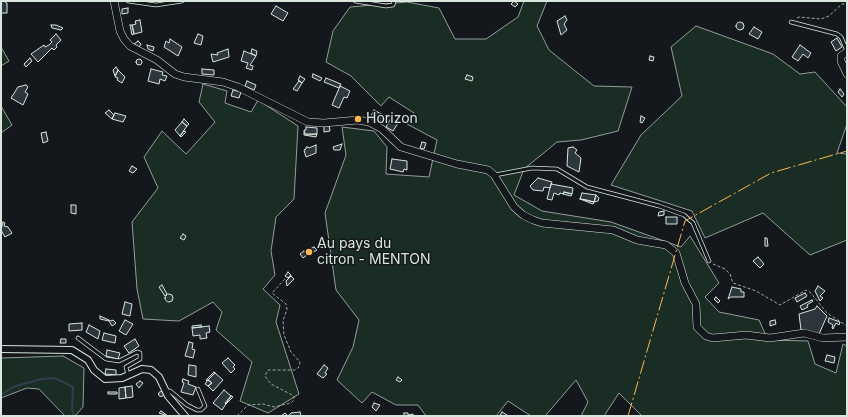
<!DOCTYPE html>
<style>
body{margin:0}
#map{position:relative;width:848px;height:417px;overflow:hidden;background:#14181c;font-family:Inter,sans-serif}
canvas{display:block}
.frame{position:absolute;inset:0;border:2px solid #d8e6dc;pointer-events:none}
</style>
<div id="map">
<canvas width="848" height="417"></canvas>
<div class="frame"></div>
</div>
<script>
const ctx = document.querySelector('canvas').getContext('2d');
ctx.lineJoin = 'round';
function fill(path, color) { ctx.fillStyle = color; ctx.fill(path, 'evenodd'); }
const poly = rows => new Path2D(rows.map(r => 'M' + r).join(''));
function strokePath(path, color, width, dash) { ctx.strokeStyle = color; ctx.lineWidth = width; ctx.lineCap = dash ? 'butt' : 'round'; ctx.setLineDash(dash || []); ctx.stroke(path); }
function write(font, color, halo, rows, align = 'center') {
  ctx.font = font + ' Inter,sans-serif'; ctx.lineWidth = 3; ctx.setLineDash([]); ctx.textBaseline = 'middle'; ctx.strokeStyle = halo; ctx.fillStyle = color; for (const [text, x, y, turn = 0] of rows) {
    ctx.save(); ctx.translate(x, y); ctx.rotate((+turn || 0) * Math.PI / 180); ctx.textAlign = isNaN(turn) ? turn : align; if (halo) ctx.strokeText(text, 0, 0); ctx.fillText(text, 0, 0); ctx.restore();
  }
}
const green = poly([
 [524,1,547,1,537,26,549,50,594,86,632,87,618,131,581,140,557,142,524,169,514,195,542,211,611,222,681,247,690,236,719,283,705,297,719,312,759,320,768,340,808,341,815,364,836,373,843,344,847,346,847,416,642,416,619,393,604,416,581,416,588,402,576,380,545,416,531,416,508,401,496,416,426,416,418,405,396,405,372,392,362,403,337,380,353,347,359,320,336,290,325,213,346,155,342,127,374,131,387,147,386,174,429,177,437,140,407,124,414,113,389,97,381,106,351,76,326,62,333,31,350,7,407,2,439,8,455,39,486,39,518,17,524,1],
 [696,26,773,54,800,74,815,72,847,107,847,124,837,153,847,154,847,240,810,255,763,213,705,238,692,211,611,185,641,135,682,96,671,47,696,26],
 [1,47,9,61,1,66,1,47],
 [203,84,227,91,225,103,251,112,258,100,298,126,294,199,276,217,271,251,275,275,263,289,280,305,276,322,299,394,268,413,240,401,252,362,216,330,222,312,213,302,179,321,143,319,137,289,132,222,158,188,144,157,162,131,186,154,215,122,199,102,203,84],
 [1,106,12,125,1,133,1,106],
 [63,356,84,368,83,407,75,416,65,416,39,389,27,388,1,398,1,358,63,356]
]);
const stream = poly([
 [1,395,13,387,41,379,55,378,73,387,72,409,74,416]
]);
const building = poly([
 [1,1,8,1,4,1,7,3,7,13,1,13,1,1],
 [514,1,518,4,515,7,511,4,514,1],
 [276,6,288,13,283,21,271,14,276,6],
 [128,8,128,13,122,14,122,9,128,8],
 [565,16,567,20,564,24,567,30,561,35,557,21,565,16],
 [140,20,142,32,134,34,132,25,136,24,135,21,140,20],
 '736 26a4 4 0 1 1 8 0a4 4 0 1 1-8 0Z',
 [51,25,56,25,63,28,61,30,52,28,51,25],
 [130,25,132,25,134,34,132,35,130,25],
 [754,27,762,32,758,39,749,34,754,27],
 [56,34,61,40,56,45,57,47,54,50,52,48,38,62,31,54,44,45,45,47,49,45,52,42,50,40,56,34],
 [198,34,203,36,201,45,194,43,198,34],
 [837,38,842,47,836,51,831,42,837,38],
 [170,39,182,47,178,56,164,47,166,41,169,43,170,39],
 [138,41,141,44,139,47,134,44,138,41],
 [147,45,154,47,153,51,148,49,147,45],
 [800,45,811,53,808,58,803,54,798,61,792,57,800,45],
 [228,49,229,57,213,62,211,54,218,55,217,53,228,49],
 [252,49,257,51,256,56,251,53,252,49],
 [244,51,256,56,250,65,253,66,252,70,246,68,248,63,241,61,244,51],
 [650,56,654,57,653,61,649,60,650,56],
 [30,58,32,61,26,67,24,64,30,58],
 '136 62a3 3 0 1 1 6 0a3 3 0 1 1-6 0Z',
 [116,67,118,70,115,76,113,70,116,67],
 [151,69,163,72,162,75,167,76,165,81,160,79,159,84,148,81,151,69],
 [202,69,214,70,214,75,202,74,202,69],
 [118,70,125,77,122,83,117,80,118,78,115,77,118,70],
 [313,74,322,78,320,81,312,77,313,74],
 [467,75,473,77,472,81,465,79,467,75],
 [300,76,305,79,302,83,298,80,300,76],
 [326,78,341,84,339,88,324,82,326,78],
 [247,81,256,85,254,90,245,86,247,81],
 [299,81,302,83,297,91,293,89,299,81],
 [26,85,28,87,25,92,28,94,23,105,11,98,18,87,26,85],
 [340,86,350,91,347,98,344,97,339,108,332,105,340,86],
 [840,89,844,94,842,97,838,92,840,89],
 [233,90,241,92,239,98,231,96,233,90],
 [109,110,114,115,112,119,105,113,109,110],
 [374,110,381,114,377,120,371,116,374,110],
 [115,113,126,116,123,122,112,119,115,113],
 [381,114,385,117,382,122,378,119,381,114],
 [641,116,645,118,642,123,640,122,641,116],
 [391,118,398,123,393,131,386,127,391,118],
 [184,119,189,124,187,126,182,122,184,119],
 [182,122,187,126,180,136,175,130,182,122],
 [324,125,329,125,330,131,324,132,324,125],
 [306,127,317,128,317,134,305,134,304,130,306,130,306,127],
 [184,131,186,132,181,137,180,136,184,131],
 [46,132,48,141,43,143,41,133,46,132],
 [304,132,307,135,317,134,316,137,304,135,304,132],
 [422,142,426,143,424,149,420,148,422,142],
 [342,144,340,150,334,150,333,147,342,144],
 [316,145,316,153,306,157,304,150,306,149,306,147,308,147,309,148,316,145],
 [573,147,577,150,575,153,581,158,579,172,567,166,568,148,573,147],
 [392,159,407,161,407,170,404,169,403,172,390,169,392,159],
 [132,166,137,169,133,173,129,171,132,166],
 [538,178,552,182,550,188,544,187,543,191,533,190,530,186,538,178],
 [551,184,573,188,572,194,564,192,563,194,560,193,559,195,554,193,552,200,547,199,551,184],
 [564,192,572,194,571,196,563,194,564,192],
 [582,193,596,195,594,202,580,199,582,193],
 [596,195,599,198,598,201,594,202,596,195],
 [580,199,587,200,594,202,593,204,580,199],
 [71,205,76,205,76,214,71,213,71,205],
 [664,211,664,215,658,216,659,212,664,211],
 [666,217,677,217,677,224,666,224,666,217],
 [3,222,5,223,4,226,8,227,12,233,5,237,1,230,3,222],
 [183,234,186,236,184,240,180,238,183,234],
 [765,238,767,238,768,246,765,246,765,238],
 [321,242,326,243,325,248,320,247,321,242],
 [314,247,317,250,307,255,306,251,314,247],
 [304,251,307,255,303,258,300,254,304,251],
 [758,257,764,264,760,268,753,261,758,257],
 [288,272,291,275,288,278,285,276,288,272],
 [291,276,294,279,287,286,286,281,291,276],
 [162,285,167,294,165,296,159,287,162,285],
 [818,286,825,291,820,296,823,298,820,301,815,291,818,286],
 [732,287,741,289,741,292,744,292,744,297,731,297,728,299,732,287],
 [805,293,807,296,797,302,795,298,805,293],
 '165 298a4 4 0 1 1 8 0a4 4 0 1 1-8 0Z',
 [716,297,720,301,718,303,714,299,716,297],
 [812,300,813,301,807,305,808,307,802,310,800,306,812,300],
 [125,302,132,304,130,316,122,314,125,302],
 [817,306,827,316,819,334,801,330,799,314,815,309,817,306],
 [100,316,111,321,113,320,116,323,112,326,109,321,100,319,100,316],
 [829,318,840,322,839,325,836,323,833,329,832,328,833,325,828,322,829,318],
 [125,320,133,324,126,335,119,331,125,320],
 [775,320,776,324,770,326,770,321,775,320],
 [82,323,82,330,69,331,69,324,82,323],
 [89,325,100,331,98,339,86,332,89,325],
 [201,325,202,327,192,328,192,326,201,325],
 [209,326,210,332,206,333,207,338,200,339,200,335,193,336,192,328,209,326],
 [104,333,116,336,115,343,102,340,104,333],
 [61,339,66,339,66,343,60,343,61,339],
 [135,339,139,346,129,353,124,346,135,339],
 [189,342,193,343,192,349,195,350,193,358,185,356,189,342],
 [107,350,120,353,118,359,106,356,107,350],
 [827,355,835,357,834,363,825,361,827,355],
 [228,358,235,365,233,367,235,369,231,373,222,363,228,358],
 [189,365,196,366,196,377,188,375,189,365],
 [324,365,328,368,325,373,327,374,323,378,317,374,324,365],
 [106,369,116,370,116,375,105,374,106,369],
 [214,372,215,373,207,381,206,380,214,372],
 [215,373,223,380,213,391,208,386,212,383,208,380,215,373],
 [398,377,402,380,400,382,396,380,398,377],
 [183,379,189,381,188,384,196,387,193,395,181,392,184,383,182,382,183,379],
 [208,380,212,383,208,386,205,384,208,380],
 [140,381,143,383,139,388,136,384,140,381],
 [132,386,133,397,126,398,125,387,132,386],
 [125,387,126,398,119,399,119,388,125,387],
 [224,390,231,396,222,410,213,403,224,390],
 '158.5 394a2.5 2.5 0 1 1 5 0a2.5 2.5 0 1 1-5 0Z',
 [108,392,117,392,117,394,108,394,108,392],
 [231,396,233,397,226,404,225,403,231,396],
 [374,403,380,405,376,411,372,407,374,403],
 [161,411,168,416,159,413,161,411],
 [300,412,301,416,281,416,285,413,288,416,291,413,300,412],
 [502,412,507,415,507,416,500,415,502,412],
 [404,413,408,413,408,415,413,414,414,416,404,416,404,413]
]);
const path = poly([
 [797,18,799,17,821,19,829,16,842,4,847,4],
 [713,264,725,269,730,274,733,283,756,291,780,305,806,290,810,292,827,313,847,326],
 [237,416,248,405,263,404,274,407,291,403,294,400,294,396,271,384,265,376,268,370,295,370,299,367,300,362,291,352,284,335,283,321,287,309,286,304,272,293,285,279]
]);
const service = poly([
 [128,1,156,5,182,1],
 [355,1,386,6,393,5,394,1],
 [791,22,837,34,841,37,847,51],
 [495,175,532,168,557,169,587,187,659,206,684,215,693,223,709,261],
 [78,338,106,359,119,361,137,352,140,353,140,359,126,367,128,375],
 [166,391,170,391,187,405,197,410,201,410,205,406,198,389]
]);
const minor = poly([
 [1,349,72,350,88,360,94,370,105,379,122,378,142,369,151,370,159,377,168,396,185,416]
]);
const tertiary = poly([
 [114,1,120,31,124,39,130,46,157,60,175,74,184,77,223,82,238,87,308,122,324,123,358,120,369,122,382,129,401,147,457,164,488,170,494,175,514,207,523,215,533,220,542,223,613,230,637,240,666,245,676,253,685,283,696,304,697,327,706,336,713,338,746,335,770,338,804,333,823,338,847,337],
 [847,52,841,56,841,61,847,74]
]);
const power = poly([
 [628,416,685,221,771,173,847,151]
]);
const markers = [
 [358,119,4,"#ffb74d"],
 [309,252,4,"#ffb74d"]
];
const poiNames = [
 ["Horizon",366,119],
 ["Au pays du",317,244],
 ["citron - MENTON",317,260]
];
fill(green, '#1a2d24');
strokePath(green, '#939e99', 1);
strokePath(stream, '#2f3f4d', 2);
fill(building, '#2c363c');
strokePath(building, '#d8e6dc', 1);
strokePath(service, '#d8e6dc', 4.5);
strokePath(minor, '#d8e6dc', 8);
strokePath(tertiary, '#d8e6dc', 8);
strokePath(path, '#9da8a2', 1, [3, 2]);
strokePath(service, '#14181c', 3);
strokePath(minor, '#14181c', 6);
strokePath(tertiary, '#14181c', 7);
strokePath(power, '#ffb74d', 1, [14, 3, 2, 3]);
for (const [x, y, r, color] of markers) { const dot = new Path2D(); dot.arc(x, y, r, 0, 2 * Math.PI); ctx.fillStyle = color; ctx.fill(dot); strokePath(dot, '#14181c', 1.5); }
write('14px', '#d8e6dc', '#14181c', poiNames, 'left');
</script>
